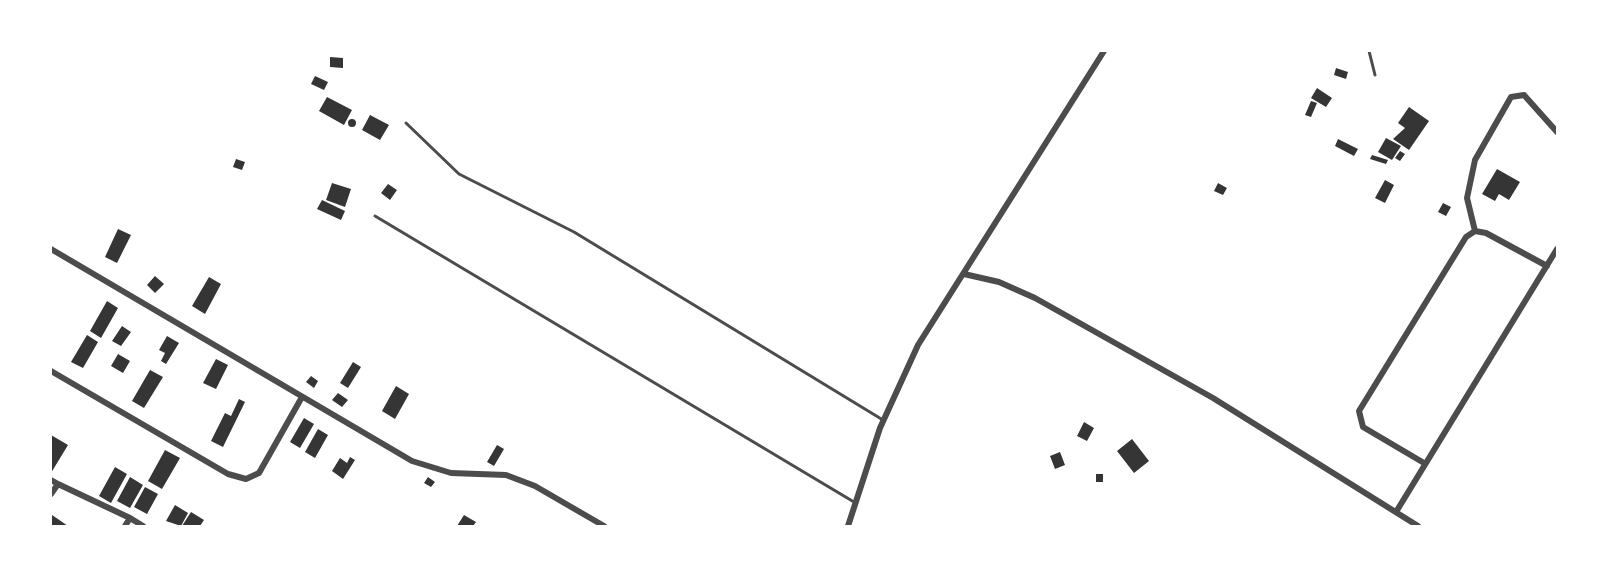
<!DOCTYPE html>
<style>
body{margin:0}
#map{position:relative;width:1608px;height:577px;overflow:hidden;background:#fff;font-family:Inter,sans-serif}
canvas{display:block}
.frame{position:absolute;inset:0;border:52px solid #fff;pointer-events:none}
</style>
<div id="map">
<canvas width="1608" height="577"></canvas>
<div class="frame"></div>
</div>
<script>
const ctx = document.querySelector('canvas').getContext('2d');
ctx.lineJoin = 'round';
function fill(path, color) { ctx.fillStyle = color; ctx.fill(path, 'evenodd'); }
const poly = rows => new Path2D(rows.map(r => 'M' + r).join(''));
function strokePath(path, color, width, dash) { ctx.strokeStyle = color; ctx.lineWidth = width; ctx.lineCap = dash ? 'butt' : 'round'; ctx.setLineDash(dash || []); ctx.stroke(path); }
const building = poly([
 [330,57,343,58,343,68,330,67],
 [1336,68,1348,72,1346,79,1334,75],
 [315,76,328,82,324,90,311,84],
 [1317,88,1332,98,1326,107,1311,98],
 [327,97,352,110,344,125,319,111],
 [1311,101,1317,103,1311,117,1305,115],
 [1409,107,1429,121,1409,150,1393,139,1405,128,1398,123],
 [370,115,389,125,380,140,362,130],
 '348 123a4 4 0 1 1 8 0a4 4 0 1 1-8 0Z',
 [1386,138,1401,146,1392,160,1378,152],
 [1338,139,1358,149,1354,156,1335,146],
 [1400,151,1405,154,1400,161,1395,158],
 [1372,155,1388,160,1386,164,1370,159],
 [236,159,245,162,242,170,233,167],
 [1497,169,1520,182,1509,200,1499,194,1495,201,1482,194],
 [1385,180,1394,185,1385,203,1375,198],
 [332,183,351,189,345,207,326,200],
 [1218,183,1227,188,1223,195,1214,191],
 [388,184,397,190,390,200,381,193],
 [322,200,345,211,341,220,317,209],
 [1443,203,1451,207,1446,216,1438,212],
 [118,229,131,235,117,263,105,257],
 [155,276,164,284,155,293,147,285],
 [209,277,221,284,205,314,192,306],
 [107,301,118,308,101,338,90,331],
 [122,326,131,332,121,346,112,341],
 [87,335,98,342,83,368,71,362],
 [167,336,179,343,166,364,161,361,165,353,159,350],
 [118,354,130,361,123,373,111,366],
 [216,359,228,365,216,389,203,383],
 [353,362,361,367,348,388,340,383],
 [150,370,163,377,144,408,132,401],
 [311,376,318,381,314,388,306,382],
 [396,386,409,394,395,419,382,411],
 [338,393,348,400,342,407,332,400],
 [239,399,245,402,223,447,211,441,225,413,231,416],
 [304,418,314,424,300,448,290,442],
 [1084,422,1094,428,1087,441,1077,436],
 [318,429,328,435,315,458,305,452],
 [51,435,68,445,51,473],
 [1132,439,1149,461,1134,473,1117,451],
 [497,445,504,449,494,466,487,462],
 [165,450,180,458,162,489,148,481],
 [1060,452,1065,465,1055,469,1050,456],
 [350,457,355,460,343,479,332,471,340,458,347,463],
 [115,467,127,474,111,503,99,496],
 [1096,474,1103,474,1103,482,1096,482],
 [130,477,143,485,130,508,117,501],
 [428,477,435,482,431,487,424,483],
 [145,487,158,494,147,514,134,507],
 [175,505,188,513,181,526,166,521],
 [191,512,204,520,200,526,182,526],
 [52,515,68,526,51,526],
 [464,515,476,522,473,526,457,526]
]);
const service = poly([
 [1369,51,1375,75],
 [406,123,459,174,574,232,883,420],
 [375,216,854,502]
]);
const minor = poly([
 [1475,231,1467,198,1475,160,1511,97,1524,95,1557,132],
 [51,249,412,461,451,473,506,475,535,486,604,526],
 [964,274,999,282,1035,298,1213,398,1418,526],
 [51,371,228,474,246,479,259,473,302,397],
 [1424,463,1363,427,1359,411,1466,237,1475,231,1486,233,1547,266],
 [51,480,58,484,51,494],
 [58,484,130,518],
 [1396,512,1557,249],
 [125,526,130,518,143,526],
 [848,526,880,428,918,345,1104,51]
]);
fill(building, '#353535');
strokePath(service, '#4c4c4c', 3);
strokePath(minor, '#4c4c4c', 6);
</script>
